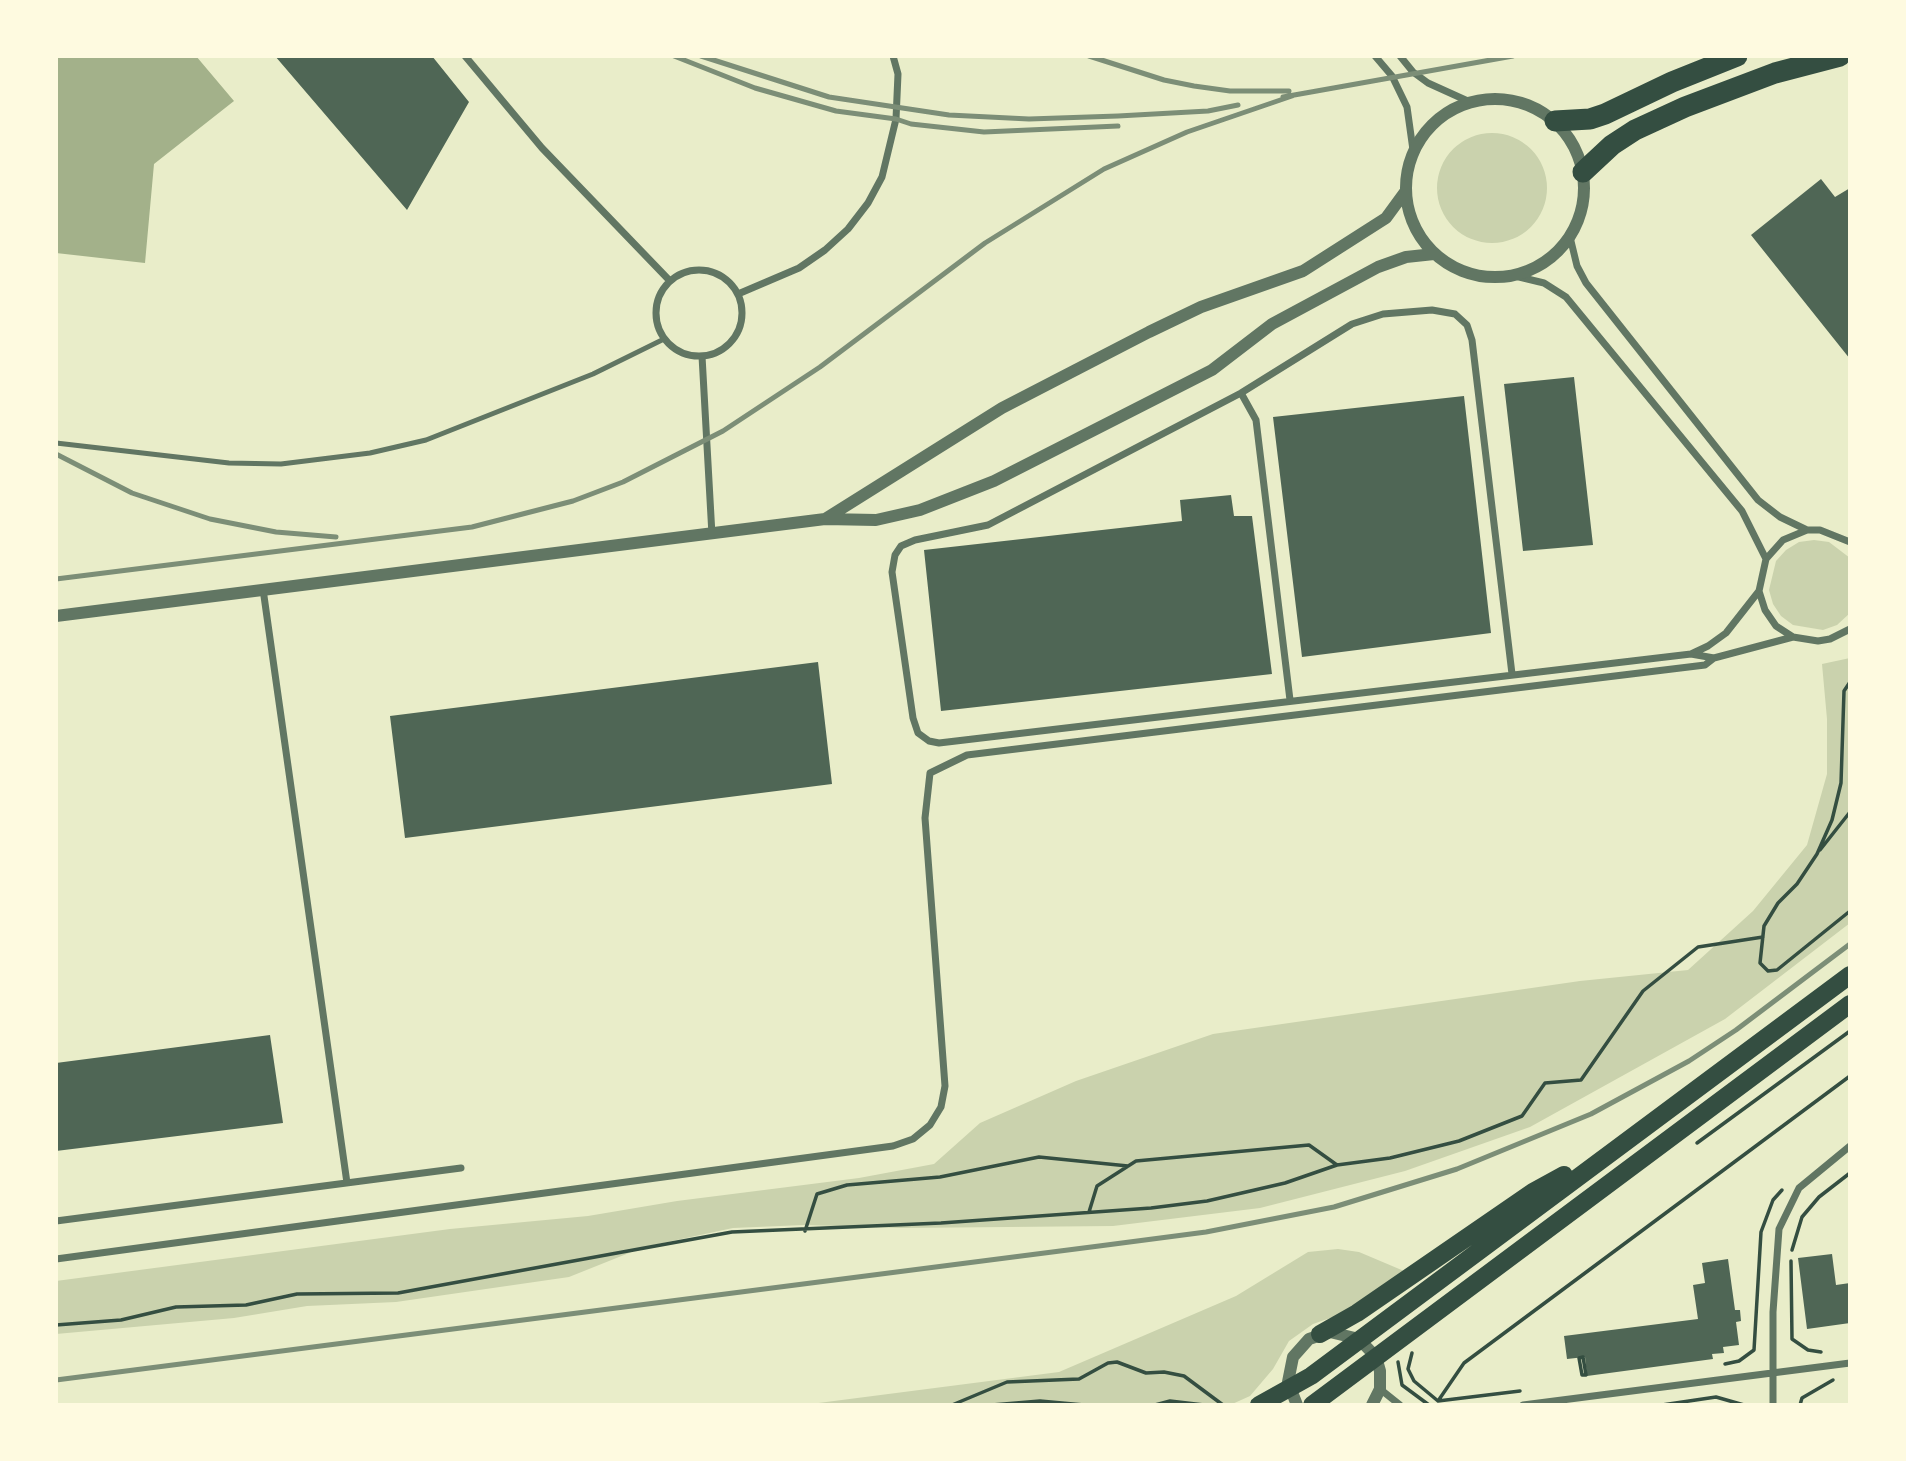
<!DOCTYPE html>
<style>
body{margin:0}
#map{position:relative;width:1906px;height:1461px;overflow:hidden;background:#e9edc9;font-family:"Work Sans",sans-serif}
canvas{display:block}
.frame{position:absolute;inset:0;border:58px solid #fefae0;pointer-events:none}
</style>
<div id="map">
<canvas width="1906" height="1461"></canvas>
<div class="frame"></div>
</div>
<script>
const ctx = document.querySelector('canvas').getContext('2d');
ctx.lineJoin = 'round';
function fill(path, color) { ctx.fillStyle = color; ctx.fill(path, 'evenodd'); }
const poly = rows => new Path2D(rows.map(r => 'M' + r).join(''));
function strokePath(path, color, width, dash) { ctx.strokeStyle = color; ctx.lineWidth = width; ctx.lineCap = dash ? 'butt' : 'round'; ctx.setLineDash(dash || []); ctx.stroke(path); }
const green = poly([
 '1437 188a55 55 0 1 1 110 0a55 55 0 1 1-110 0Z',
 [1814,540,1829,542,1850,558,1850,613,1837,625,1823,630,1793,625,1781,616,1773,604,1769,590,1776,561,1786,550,1799,542],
 [1850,658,1850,923,1725,1019,1530,1127,1405,1171,1260,1208,1113,1226,901,1228,804,1225,733,1228,644,1247,569,1277,396,1302,307,1306,234,1318,56,1334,56,1281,450,1229,588,1216,677,1201,859,1178,934,1164,980,1123,1076,1081,1213,1034,1580,981,1688,970,1753,911,1807,845,1827,774,1827,719,1822,664],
 [1338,1249,1359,1252,1404,1271,1339,1315,1313,1324,1289,1341,1273,1369,1250,1396,1230,1405,803,1405,1059,1372,1236,1296,1308,1252]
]);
const water = poly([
 [56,56,196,56,234,101,154,164,145,263,56,253]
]);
const building = poly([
 [275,56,432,56,469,102,407,210],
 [1821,179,1835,197,1850,188,1850,359,1751,235],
 [1574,377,1593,545,1523,551,1504,384],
 [1464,396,1491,633,1302,657,1273,417],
 [1231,495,1234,516,1252,516,1272,674,941,711,924,550,1182,521,1180,500],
 [818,662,832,784,405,838,390,716],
 [270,1035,283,1123,56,1151,56,1063],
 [1832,1254,1836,1285,1850,1283,1850,1323,1807,1329,1798,1258],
 [1728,1259,1735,1310,1740,1310,1741,1321,1736,1322,1739,1345,1723,1347,1724,1353,1712,1354,1713,1359,1587,1376,1585,1357,1567,1359,1564,1336,1698,1319,1693,1285,1705,1283,1702,1263]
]);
const path = poly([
 [1850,682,1844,691,1841,783,1832,820,1817,854,1797,884,1778,903,1764,926,1760,963,1768,971,1777,970,1850,911],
 [1820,850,1850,812],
 [1697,1143,1850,1031],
 [1089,1212,1097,1186,1136,1161,1309,1145,1337,1165],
 [805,1231,817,1194,847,1185,940,1177,1039,1157,1128,1166],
 [1792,1250,1802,1217,1819,1197,1850,1173],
 [1791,1261,1792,1339,1808,1350,1821,1352],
 [56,1325,121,1320,176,1307,246,1305,297,1294,398,1293,732,1232,941,1223,1151,1208,1207,1201,1285,1183,1337,1165,1390,1158,1459,1141,1522,1116,1545,1083,1581,1080,1643,991,1698,947,1763,937],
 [1412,1353,1408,1369,1414,1381,1438,1401,1520,1391],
 [1583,1357,1586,1375,1582,1375,1579,1358,1583,1357],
 [1398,1362,1402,1385,1429,1405],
 [1725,1364,1739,1361,1754,1350,1761,1232,1773,1200,1782,1190],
 [1438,1401,1464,1363,1850,1076],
 [952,1405,1007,1382,1079,1379,1108,1363,1117,1362,1146,1373,1164,1372,1184,1376,1223,1405],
 [992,1405,1040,1401,1084,1405],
 [1155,1405,1170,1401,1204,1405],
 [1662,1405,1716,1397,1744,1405],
 [1800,1405,1802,1398,1833,1380]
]);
const service = poly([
 [56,443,229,463,281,464,370,453,426,440,593,374,664,339]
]);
const minor = poly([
 [465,56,542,148,670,281],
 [1375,56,1392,76,1407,107,1413,150],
 [1400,56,1413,72,1428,83,1470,102],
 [1570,237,1577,266,1586,283,1758,500,1780,517,1807,530],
 '656 313a43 43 0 1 1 86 0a43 43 0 1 1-86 0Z',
 [1515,276,1544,283,1566,297,1742,511,1766,559],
 [738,294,799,268,825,250,848,229,868,203,882,177,896,119,898,74,893,56],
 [702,356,712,535],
 [1241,393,1256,420,1290,700],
 [1850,542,1820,530,1807,530,1783,540,1766,559,1759,591,1765,610,1776,626,1793,637,1818,641,1830,639,1850,629],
 [263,589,347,1183],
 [1691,654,1714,658],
 [1512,674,1472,340,1467,325,1455,314,1432,310,1383,314,1352,324,1241,393,988,525,915,540,901,546,895,555,892,572,913,718,918,733,929,741,939,743,1691,654,1708,646,1726,633,1759,591],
 [56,1221,461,1168],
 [56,1259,893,1146,913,1139,930,1125,941,1107,945,1086,925,818,930,773,967,755,1705,665,1714,658,1793,637],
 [1380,1389,1400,1405],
 [1523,1405,1850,1363],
 [1773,1405,1773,1312,1779,1229,1799,1188,1850,1146]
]);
const tertiary = poly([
 '1406 188a89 89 0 1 1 178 0a89 89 0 1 1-178 0Z',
 [825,519,1002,408,1149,332,1201,307,1303,271,1386,218,1405,192],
 [56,616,825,519,876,520,920,510,994,481,1212,370,1272,324,1378,267,1406,257,1434,254],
 [1297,1405,1288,1382,1293,1357,1309,1339,1330,1332,1359,1339,1376,1357,1380,1371,1380,1389,1372,1405]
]);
const primary = poly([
 [1320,1334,1357,1313,1533,1192,1564,1175],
 [1259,1405,1311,1376,1850,975],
 [1312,1405,1850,1004]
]);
const motorway = poly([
 [1555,121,1590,119,1605,114,1672,82,1737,56],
 [1583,172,1612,145,1635,130,1685,107,1775,73,1840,56]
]);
const rail = poly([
 [674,56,755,88,836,111,896,119,911,124,984,132,1118,126],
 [701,56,829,97,949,115,1029,119,1118,116,1208,111,1238,105],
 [1089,56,1164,80,1194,86,1230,91,1289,91],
 [1283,97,1513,56],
 [56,454,132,493,210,519,276,532,336,537],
 [56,579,472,527,573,501,623,482,723,431,820,367,985,243,1104,169,1187,132,1292,96],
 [56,1380,1099,1246,1206,1232,1334,1207,1457,1169,1591,1114,1689,1061,1736,1030,1850,944]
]);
fill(green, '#cad2ad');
fill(water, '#a3b18a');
fill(building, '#4f6655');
strokePath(path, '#344e41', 3.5);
strokePath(service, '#617663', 5);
strokePath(minor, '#617663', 7);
strokePath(tertiary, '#617663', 12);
strokePath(primary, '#344e41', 18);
strokePath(motorway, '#344e41', 21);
strokePath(rail, '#7c8e77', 5);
</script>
